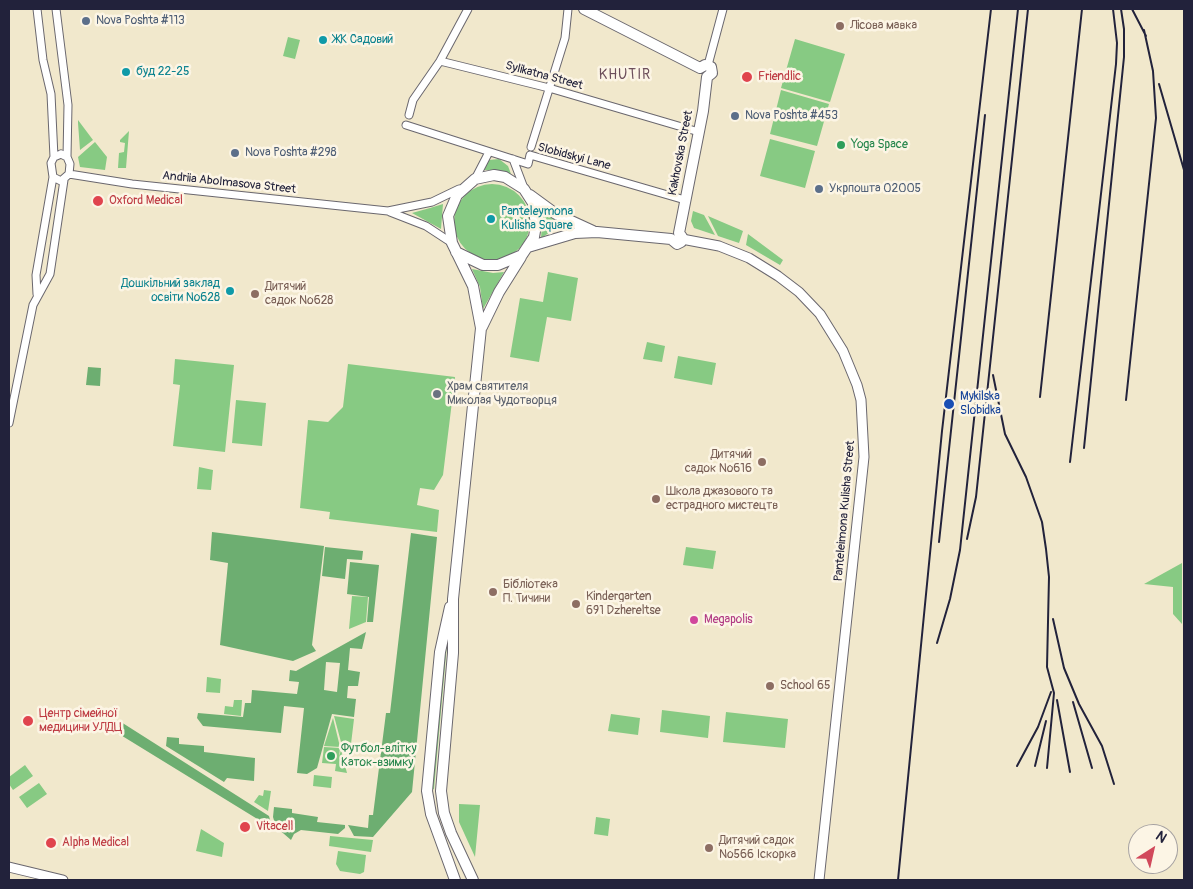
<!DOCTYPE html>
<meta charset="utf-8">
<style>
body{margin:0}
#map{position:relative;width:1193px;height:889px;overflow:hidden;background:#f1e8cc;font-family:Pangolin,sans-serif}
canvas{display:block}
.frame{position:absolute;inset:0;border:10px solid #22223b;pointer-events:none}
.north{position:absolute;left:1128px;top:824px;width:50px;height:50px;box-sizing:border-box;background:#fcf5e5;border:1px solid #a5a1a1;border-radius:50%;rotate:35deg;font-size:14px;font-weight:700;line-height:20px;text-align:center;color:#22223b}
.north::after{content:'';display:block;margin:auto;width:18px;height:22px;background:#d1495b;clip-path:polygon(50% 0,100% 100%,50% 72%,0 100%)}
</style>
<div id="map">
<canvas width="1193" height="889"></canvas>
<div class="frame"></div>
<div class="north">N</div>
</div>
<script>
const ctx = document.querySelector('canvas').getContext('2d');
ctx.lineJoin = 'round';
function fill(path, color) { ctx.fillStyle = color; ctx.fill(path, 'evenodd'); }
const poly = rows => new Path2D(rows.map(r => 'M' + r).join(''));
function strokePath(path, color, width, dash) { ctx.strokeStyle = color; ctx.lineWidth = width; ctx.lineCap = dash ? 'butt' : 'round'; ctx.setLineDash(dash || []); ctx.stroke(path); }
function write(font, color, halo, rows, align = 'center') {
  ctx.font = font + ' Pangolin,sans-serif'; ctx.lineWidth = 5; ctx.setLineDash([]); ctx.textBaseline = 'middle'; ctx.strokeStyle = halo; ctx.fillStyle = color; for (const [text, x, y, turn = 0] of rows) {
    ctx.save(); ctx.translate(x, y); ctx.rotate((+turn || 0) * Math.PI / 180); ctx.textAlign = isNaN(turn) ? turn : align; if (halo) ctx.strokeText(text, 0, 0); ctx.fillText(text, 0, 0); ctx.restore();
  }
}
const green = poly([
 [288,37,300,40,295,59,283,56],
 [795,39,845,54,830,102,781,88],
 [781,90,829,104,817,146,770,134],
 [78,120,93,140,80,150,78,123],
 [129,131,126,168,118,168,119,153,124,152,125,143,120,142,120,140],
 [770,139,815,151,805,188,760,176],
 [95,142,107,157,105,170,80,167,78,157],
 [499,159,508,166,511,174,503,171,484,170,489,160],
 '454 222a38 38 0 1 1 76 0a38 38 0 1 1-76 0Z',
 [443,204,441,229,412,213,430,208],
 [543,211,555,219,571,228,552,231,541,238],
 [693,211,704,215,715,235,694,228,691,221],
 [708,216,743,231,739,243,718,236],
 [748,234,783,260,780,265,746,245],
 [472,269,493,273,504,272,483,309,480,287],
 [548,272,578,278,571,321,547,317,539,362,510,357,520,298,543,302],
 [647,342,665,346,662,362,643,359],
 [678,356,716,363,712,385,674,378],
 [175,359,234,365,225,452,173,446,180,385,173,384],
 [348,364,455,377,443,475,434,490,420,488,417,505,439,510,437,532,329,519,330,512,300,508,308,420,328,422,343,407],
 [236,400,266,403,262,446,232,443],
 [199,467,213,470,211,490,197,489],
 [686,547,716,551,713,569,683,565],
 [1182,563,1182,624,1173,614,1173,587,1144,584],
 [352,596,368,597,366,622,349,629],
 [447,644,434,789,431,790,439,691],
 [207,677,221,679,220,693,206,692],
 [234,700,242,700,241,716,224,714,225,706,233,707],
 [662,710,710,716,708,738,660,732],
 [726,712,788,719,785,748,723,742],
 [611,714,640,718,638,735,608,731],
 [334,716,354,719,351,744,341,742],
 [333,718,340,747,324,746],
 [324,747,340,748,339,757,341,750,347,773,335,771,336,764,322,763],
 [25,765,33,776,13,790,9,784,9,777],
 [314,775,332,777,331,788,313,786],
 [39,783,47,794,27,808,19,797],
 [264,790,271,791,268,811,254,802,259,795,263,796],
 [459,804,480,805,475,857,459,822],
 [596,817,610,819,608,836,594,834],
 [201,829,224,843,222,857,196,851],
 [330,836,373,840,371,852,329,846],
 [338,851,366,855,364,872,360,874,340,871,336,864]
]);
const forest = poly([
 [88,367,101,368,100,386,86,385],
 [212,532,324,546,312,645,316,651,293,661,220,645,228,563,210,560],
 [411,533,437,537,412,792,373,837,354,836,348,825,368,828,369,815,373,815,386,713,390,713],
 [325,547,363,551,362,560,347,559,345,579,322,576],
 [350,562,379,565,373,622,367,622,369,597,347,594],
 [366,632,362,649,350,648,348,670,360,672,358,686,348,686,347,698,356,699,354,717,332,714,317,768,307,774,297,773,304,708,284,706,281,733,203,726,197,718,198,713,243,717,245,703,251,703,252,690,297,694,299,682,289,681,290,670,296,671],
 [326,662,340,663,337,692,324,690],
 [121,722,269,816,272,828,106,726],
 [167,737,179,738,179,744,204,746,204,752,255,758,254,781,227,778,224,782,166,746],
 [274,807,292,809,292,813,318,817,317,822,345,825,345,828,338,834,301,830,294,834,291,840,276,827,273,817]
]);
const minor = poly([
 [37,9,43,60,51,94,54,157],
 [56,9,68,105,67,157],
 [440,61,549,88,699,132],
 [708,65,723,9],
 [409,115,413,100,440,61,468,9],
 [406,125,528,164,530,155,685,200],
 [531,147,565,38,568,9],
 [61,154,67,157,70,164,69,174,61,181,53,177,51,163,54,157,61,154],
 [513,159,524,188],
 [69,174,132,184,388,211,432,202,459,189],
 [475,179,489,152],
 [390,212,426,226,452,243],
 [37,294,36,275,53,177],
 [9,423,33,305,50,274,64,180]
]);
const tertiary = poly([
 [682,239,719,246,749,258,778,276,799,292,820,314,843,351,857,385,861,400,864,457,819,880],
 [9,867,63,880]
]);
const secondary = poly([
 [584,9,700,68],
 [700,68,705,65,711,67,712,73,707,77],
 [530,195,556,214,593,231],
 [679,233,703,111,707,77],
 [671,239,677,244,681,242,682,237,679,233],
 [528,247,575,233,597,232,671,239],
 [456,252,483,265,498,265,522,255,534,237,536,225,533,203,524,189,505,177,494,175,475,179,457,195,448,216,452,243,473,286,481,328,453,599,453,653,441,791,444,813,451,833,473,880],
 [482,327,499,292,521,257],
 [450,607,440,652,427,791,431,814,455,880]
]);
const rail = poly([
 [1132,9,1146,36],
 [1159,84,1184,170],
 [993,375,1005,434,1026,477,1042,522,1046,549,1049,577,1047,667,1054,693,1047,768],
 [1040,397,1082,9],
 [1126,400,1156,118,1153,71,1144,30],
 [1084,448,1124,57,1124,29,1121,9],
 [1070,462,1116,64,1117,43,1113,9],
 [967,539,976,497,1028,9],
 [939,542,985,115],
 [1053,619,1064,668,1079,704,1102,746,1114,784],
 [937,643,950,599,960,550,1018,9],
 [1057,700,1070,772],
 [1073,702,1092,768],
 [1017,766,1038,727,1051,692],
 [1035,766,1046,721],
 [898,880,942,431,991,9]
]);
const markers = [
 [86,21,5,"#5c6f8a"],
 [840,26,5,"#8d6e63"],
 [323,40,5,"#0f9aa8"],
 [126,72,5,"#0f9aa8"],
 [747,77,6,"#e0444e"],
 [735,116,5,"#5c6f8a"],
 [841,145,5,"#2e9e5b"],
 [235,153,5,"#5c6f8a"],
 [819,189,5,"#5c6f8a"],
 [98,201,6,"#e0444e"],
 [491,219,5,"#0f9aa8"],
 [230,291,5,"#0f9aa8"],
 [255,294,5,"#8d6e63"],
 [437,394,5,"#6b7280"],
 [949,404,6,"#1a4fb4"],
 [762,462,5,"#8d6e63"],
 [656,499,5,"#8d6e63"],
 [493,592,5,"#8d6e63"],
 [576,604,5,"#8d6e63"],
 [694,620,5,"#d1479c"],
 [770,686,5,"#8d6e63"],
 [28,721,6,"#e0444e"],
 [331,756,5,"#2e9e5b"],
 [245,827,6,"#e0444e"],
 [51,843,6,"#e0444e"],
 [709,848,5,"#8d6e63"]
];
const serviceNames = [
 ["Nova Poshta #113",96,21],
 ["Nova Poshta #453",745,116],
 ["Nova Poshta #298",245,153],
 ["Укрпошта 02005",829,189]
];
const educationNames = [
 ["Лісова мавка",850,26],
 ["Дитячий",265,287],
 ["садок №628",265,301],
 ["Дитячий",752,455,"right"],
 ["садок №616",752,469,"right"],
 ["Школа джазового та",666,492],
 ["естрадного мистецтв",666,506],
 ["Бібліотека",503,585],
 ["П. Тичини",503,599],
 ["Kindergarten",586,597],
 ["691 Dzhereltse",586,611],
 ["School 65",780,686],
 ["Дитячий садок",719,841],
 ["№566 Іскорка",719,855]
];
const cultureNames = [
 ["ЖК Садовий",333,40],
 ["буд 22-25",136,72],
 ["Panteleymona",501,212],
 ["Kulisha Square",501,226],
 ["Дошкільний заклад",220,284,"right"],
 ["освіти №628",220,298,"right"]
];
const streetNames = [
 ["Sylikatna Street",544,76,15],
 ["Kakhovska Street",681,153,-79],
 ["Slobidskyi Lane",574,157,15],
 ["Andriia Abolmasova Street",229,183,6],
 ["Panteleimona Kulisha Street",845,511,-85]
];
const healthNames = [
 ["Friendlic",758,77],
 ["Oxford Medical",109,201],
 ["Центр сімейної",39,714],
 ["медицини УЛДЦ",39,728],
 ["Vitacell",256,827],
 ["Alpha Medical",62,843]
];
const leisureNames = [
 ["Yoga Space",851,145],
 ["Футбол-влітку",341,749],
 ["Каток-взимку",341,763]
];
const worshipNames = [
 ["Храм святителя",447,387],
 ["Миколая Чудотворця",447,401]
];
const transitNames = [
 ["Mykilska",960,397],
 ["Slobidka",960,411]
];
const hotelNames = [
 ["Megapolis",704,620]
];
const neighbourhoodNames = [
 ["KHUTIR",625,75]
];
fill(green, '#87ca83');
fill(forest, '#6dae71');
strokePath(minor, '#6a676e', 9);
strokePath(tertiary, '#6a676e', 11);
strokePath(secondary, '#6a676e', 12);
strokePath(minor, '#fff', 7);
strokePath(tertiary, '#fff', 9);
strokePath(secondary, '#fff', 10);
strokePath(rail, '#22223b', 2);
for (const [x, y, r, color] of markers) { const dot = new Path2D(); dot.arc(x, y, r, 0, 2 * Math.PI); ctx.fillStyle = color; ctx.fill(dot); strokePath(dot, '#fcf5e5', 2); }
write('12px', '#4e5e75', '#fcf5e5', serviceNames, 'left');
write('12px', '#785e54', '#fcf5e5', educationNames, 'left');
write('12px', '#0d838f', '#fcf5e5', cultureNames, 'left');
write('12px', '#22223b', '#fcf5e5', streetNames);
write('12px', '#be3a42', '#fcf5e5', healthNames, 'left');
write('12px', '#27864d', '#fcf5e5', leisureNames, 'left');
write('12px', '#5b616d', '#fcf5e5', worshipNames, 'left');
write('12px', '#164399', '#fcf5e5', transitNames, 'left');
write('12px', '#b23c85', '#fcf5e5', hotelNames, 'left');
ctx.letterSpacing = '1px';
write('14px', '#6c4e5a', '#fcf5e5', neighbourhoodNames);
ctx.letterSpacing = '0px';
</script>
